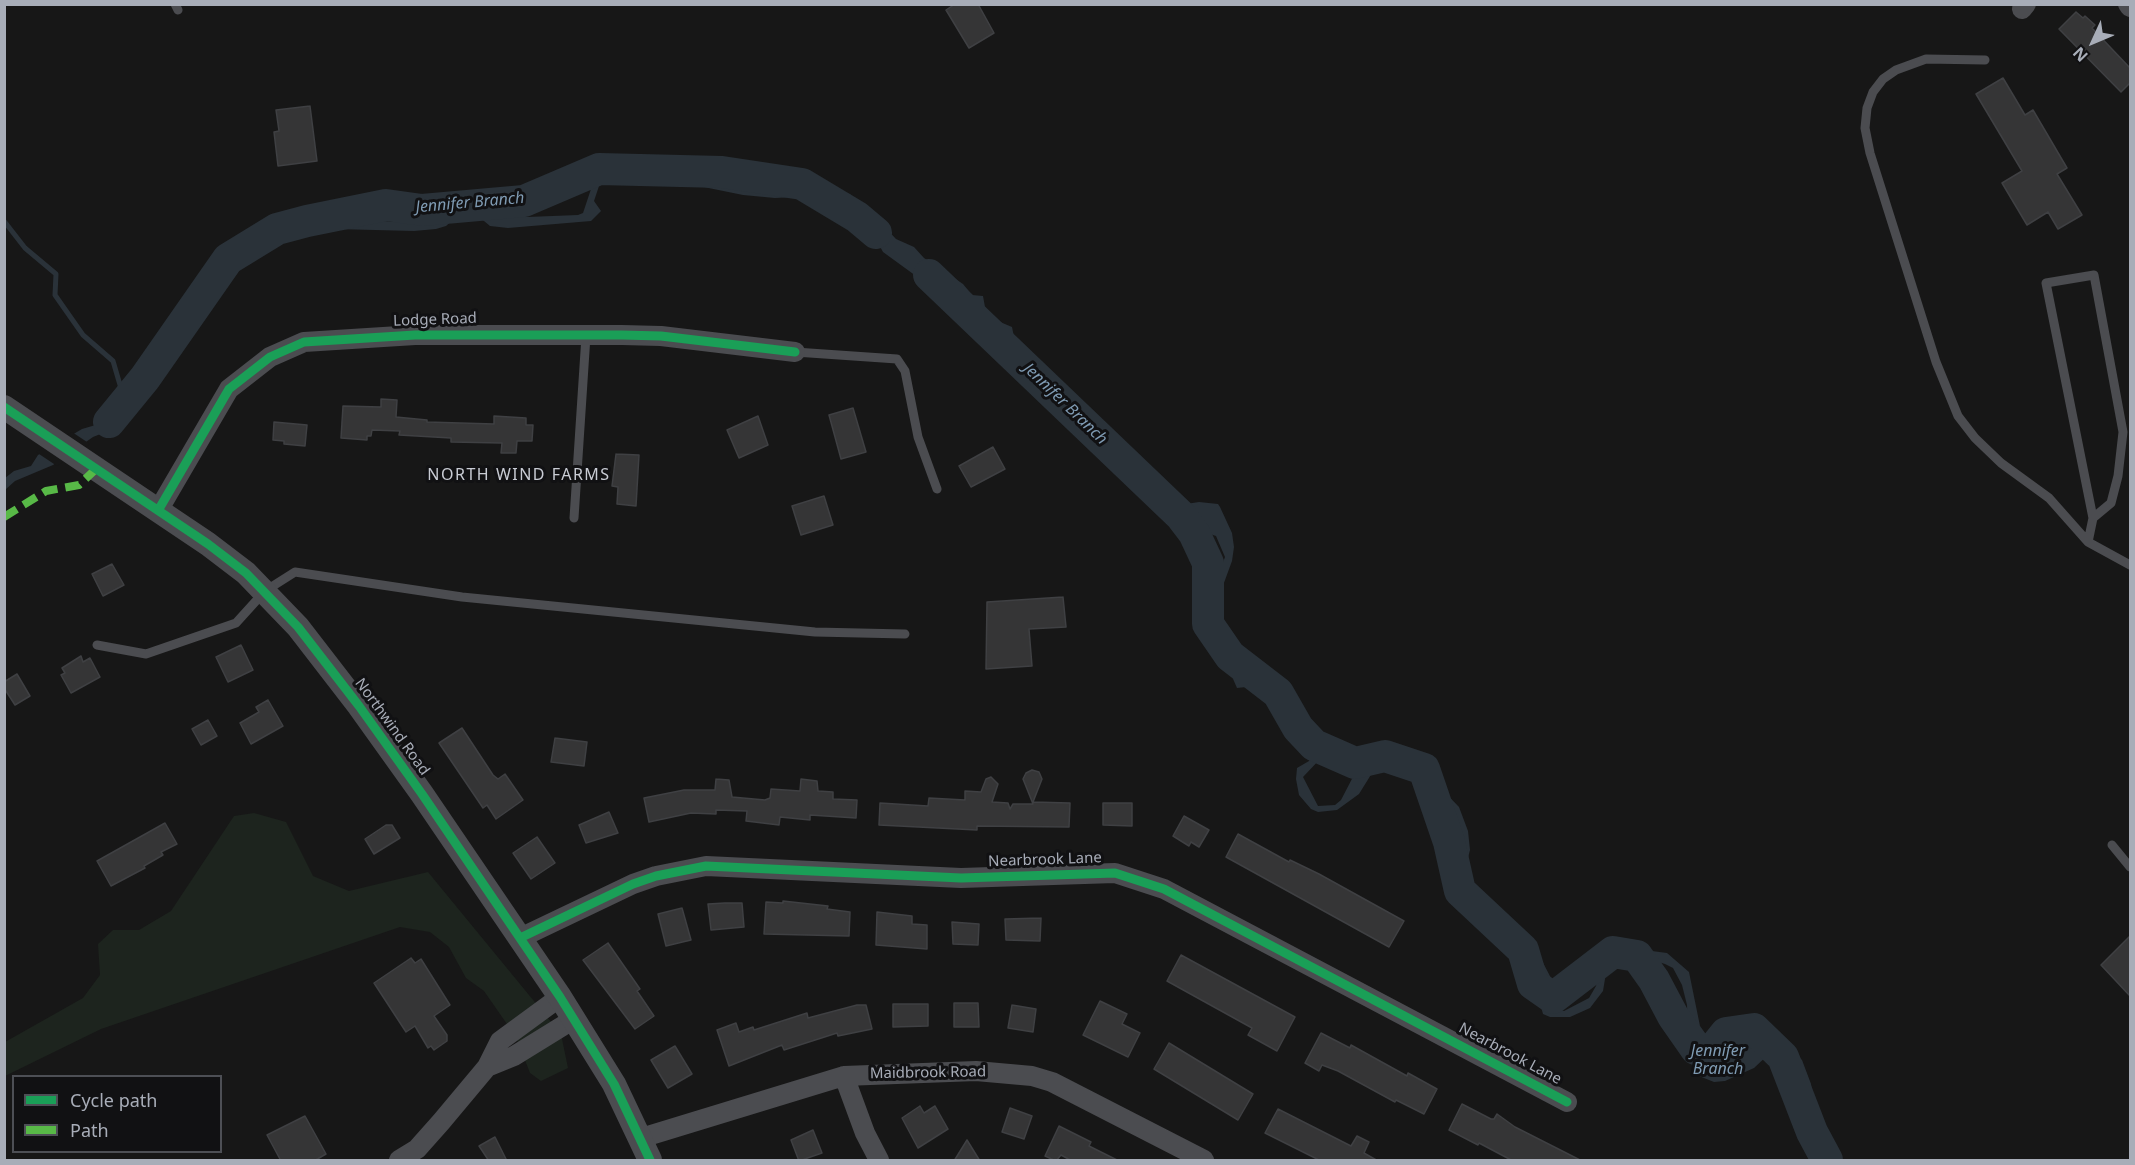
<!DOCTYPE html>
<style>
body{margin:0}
#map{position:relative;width:2135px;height:1165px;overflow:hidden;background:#171717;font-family:"Noto Sans",sans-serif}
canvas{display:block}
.frame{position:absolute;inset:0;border:6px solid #a8adb8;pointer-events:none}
.legend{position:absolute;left:12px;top:1075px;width:210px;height:78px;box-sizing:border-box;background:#111113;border:2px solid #4d4f55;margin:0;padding:8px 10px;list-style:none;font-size:18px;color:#a8adb8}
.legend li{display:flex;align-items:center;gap:12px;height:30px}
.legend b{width:30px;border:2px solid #4d4f55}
.north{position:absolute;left:2063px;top:12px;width:60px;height:60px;-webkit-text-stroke:4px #111113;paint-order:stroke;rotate:226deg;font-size:16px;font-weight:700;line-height:24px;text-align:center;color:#a8adb8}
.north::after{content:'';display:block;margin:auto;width:21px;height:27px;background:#a8adb8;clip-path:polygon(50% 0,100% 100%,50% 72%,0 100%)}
</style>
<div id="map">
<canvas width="2135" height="1165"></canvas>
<div class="frame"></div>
<ul class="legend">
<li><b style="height:8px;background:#1a9f57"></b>Cycle path</li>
<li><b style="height:8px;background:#58b947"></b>Path</li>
</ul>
<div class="north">N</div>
</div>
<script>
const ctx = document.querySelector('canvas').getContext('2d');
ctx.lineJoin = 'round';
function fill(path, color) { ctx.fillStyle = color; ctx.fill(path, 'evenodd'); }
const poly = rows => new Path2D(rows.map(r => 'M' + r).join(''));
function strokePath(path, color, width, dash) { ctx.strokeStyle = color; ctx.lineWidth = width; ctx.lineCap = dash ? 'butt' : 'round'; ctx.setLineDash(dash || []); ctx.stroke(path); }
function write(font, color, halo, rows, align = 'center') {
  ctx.font = font + ' "Noto Sans",sans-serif'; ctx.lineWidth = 6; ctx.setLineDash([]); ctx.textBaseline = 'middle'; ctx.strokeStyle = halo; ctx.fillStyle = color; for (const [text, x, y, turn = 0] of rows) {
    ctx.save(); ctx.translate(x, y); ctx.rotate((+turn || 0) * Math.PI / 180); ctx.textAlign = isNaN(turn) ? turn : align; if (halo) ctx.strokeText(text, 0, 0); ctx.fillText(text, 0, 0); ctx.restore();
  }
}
const green = poly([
 [254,813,286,822,313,876,349,891,428,872,561,1034,568,1068,541,1081,530,1073,516,1037,484,991,466,978,449,947,430,932,400,927,101,1029,5,1076,5,1042,83,998,100,975,98,944,113,930,139,930,171,911,234,816]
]);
const water = poly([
 [642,162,704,182,722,182,755,189,792,181,850,194,866,213,882,224,896,239,914,247,924,258,963,284,972,295,983,296,985,307,993,319,1012,327,1016,347,1034,359,1052,381,1071,397,1078,399,1102,434,1128,461,1137,481,1155,498,1180,509,1186,504,1199,502,1218,504,1220,507,1232,533,1234,547,1232,561,1210,621,1212,643,1224,653,1254,667,1283,687,1317,726,1323,739,1322,757,1303,777,1318,806,1335,805,1341,800,1355,773,1366,762,1421,752,1428,759,1429,773,1435,782,1459,807,1468,831,1470,850,1462,881,1463,893,1540,957,1552,980,1546,1002,1548,1008,1564,1011,1589,998,1596,986,1599,968,1612,953,1629,948,1667,953,1689,972,1700,1026,1705,1033,1732,1042,1754,1038,1775,1041,1791,1049,1802,1060,1811,1084,1816,1121,1835,1160,1821,1160,1802,1111,1798,1073,1779,1053,1770,1053,1754,1068,1725,1081,1714,1082,1699,1076,1688,1040,1687,1005,1682,985,1673,968,1665,964,1635,955,1618,955,1608,961,1603,991,1590,1008,1570,1017,1550,1017,1543,1014,1540,1003,1542,978,1535,957,1473,912,1459,907,1455,884,1462,845,1456,816,1449,808,1435,803,1426,783,1397,761,1377,765,1359,794,1337,810,1318,812,1311,809,1299,795,1296,779,1297,768,1309,761,1316,744,1317,736,1313,725,1274,687,1264,685,1237,688,1227,665,1207,646,1203,621,1205,609,1225,557,1216,536,1207,533,1200,526,1180,514,1156,507,1142,499,1116,472,1063,404,1041,388,1022,363,1009,354,977,319,953,297,916,276,883,252,875,237,855,224,831,200,813,196,775,198,743,195,625,171,613,174,600,183,594,201,601,211,591,221,508,228,490,226,478,216,466,216,456,217,446,226,436,229,414,231,296,228,274,248,220,265,203,294,191,330,151,385,113,429,93,437,53,465,15,481,5,490,5,478,14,471,31,466,38,455,82,429,99,424,111,415,124,396,140,385,185,329,195,294,218,260,242,242,294,223,330,217,397,222,412,221,434,211,471,206,527,217,578,215,583,213,592,186,603,174,627,164]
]);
const pier = poly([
 [72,432,90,444,57,466,36,452]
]);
const stream = poly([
 [4,221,25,248,56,274,55,295,83,335,113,361,125,402]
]);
const river = poly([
 [929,275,1181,516,1194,533,1208,563,1208,624,1230,656,1278,693,1298,728,1314,745,1355,763,1385,756,1424,769,1449,842,1460,891,1523,950,1533,984,1553,998,1613,952,1637,956,1654,980,1673,1016,1696,1049,1710,1053,1726,1033,1754,1029,1783,1057,1812,1132,1827,1160],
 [109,422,145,378,228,259,277,229,307,221,386,205,422,210,524,201,599,169,722,172,802,184,857,217,876,233]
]);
const building = poly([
 [955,4,978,4,994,33,969,48,946,10,955,4],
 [2076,12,2083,18,2085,16,2095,25,2092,28,2130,68,2130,83,2121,92,2059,29,2076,12],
 [2003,78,2025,115,2033,110,2067,168,2057,174,2082,215,2058,229,2048,212,2027,225,2002,183,2022,171,1976,94,2003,78],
 [310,106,317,161,278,166,274,132,279,131,276,110,310,106],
 [381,399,397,400,396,417,427,420,427,422,494,424,494,416,526,418,526,425,533,425,532,441,517,441,516,453,501,453,502,443,451,442,451,438,399,435,400,431,372,430,371,436,367,436,367,440,341,438,343,406,381,407,381,399],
 [853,408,866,452,841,459,829,415,853,408],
 [758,416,768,445,739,458,727,430,758,416],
 [274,422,307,425,305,446,284,444,284,441,273,440,274,422],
 [993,447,1005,469,971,487,959,466,993,447],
 [616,454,639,455,636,506,617,504,618,487,612,486,616,454],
 [824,496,833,525,801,535,792,506,824,496],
 [112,564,124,585,103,596,92,574,112,564],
 [1063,597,1066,627,1029,629,1032,666,986,669,987,602,1063,597],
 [241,645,253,670,228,682,216,657,241,645],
 [81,656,83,662,90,658,100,677,71,693,61,675,65,673,62,668,81,656],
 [17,674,30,696,15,705,4,688,4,682,17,674],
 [268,700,283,726,251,744,240,723,259,712,256,707,268,700],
 [208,720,217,736,201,745,192,729,208,720],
 [462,728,493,775,498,779,505,774,523,800,496,819,487,805,483,808,439,743,462,728],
 [555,738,587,742,584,766,551,762,555,738],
 [1032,770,1039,772,1042,779,1033,802,1070,803,1069,827,977,826,977,830,879,825,880,803,928,806,929,798,965,800,965,791,981,792,986,779,991,777,998,784,992,802,1008,803,1010,809,1013,804,1033,804,1023,779,1026,773,1032,770],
 [716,779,729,780,732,797,765,800,770,798,771,789,800,791,801,779,817,781,818,791,833,792,833,799,857,800,856,818,810,815,810,820,780,817,779,825,746,821,747,811,716,810,716,814,691,813,649,822,644,798,684,790,715,790,716,779],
 [1103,803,1132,803,1132,826,1103,825,1103,803],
 [609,812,618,833,586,843,579,825,609,812],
 [1184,816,1209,830,1199,847,1191,842,1189,846,1173,836,1184,816],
 [165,823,177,844,161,852,163,855,144,866,145,868,111,886,97,861,165,823],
 [386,825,392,825,400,838,374,854,365,839,386,825],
 [1238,834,1289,862,1290,860,1319,874,1404,921,1389,947,1226,857,1238,834],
 [537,837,555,863,531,879,513,853,537,837],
 [783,901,828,906,827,909,850,912,849,936,764,934,766,902,783,903,783,901],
 [725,903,742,903,744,927,711,930,708,904,725,903],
 [682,908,691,940,666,946,658,914,682,908],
 [877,912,912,916,912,924,927,925,927,949,876,945,877,912],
 [1041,918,1040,941,1006,940,1005,919,1041,918],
 [952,922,979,924,978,945,953,944,952,922],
 [2130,936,2130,996,2101,965,2130,936],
 [608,943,640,989,637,991,654,1016,635,1029,583,960,608,943],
 [1181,955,1295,1017,1277,1051,1248,1035,1252,1028,1167,981,1181,955],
 [411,958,415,963,421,959,450,1005,434,1016,447,1035,447,1041,434,1050,431,1046,428,1048,415,1026,406,1032,374,983,411,958],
 [1100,1001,1127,1014,1122,1024,1140,1033,1128,1057,1083,1035,1100,1001],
 [954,1003,978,1003,979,1027,954,1027,954,1003],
 [893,1004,928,1004,928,1026,893,1027,893,1004],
 [857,1005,866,1005,872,1029,838,1036,837,1033,784,1050,782,1045,729,1066,717,1030,736,1023,739,1032,753,1027,754,1030,807,1013,808,1018,857,1005],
 [1012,1005,1036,1009,1033,1032,1008,1028,1012,1005],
 [1321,1033,1350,1048,1351,1045,1407,1076,1408,1073,1437,1089,1424,1114,1396,1100,1395,1102,1338,1071,1322,1065,1319,1071,1305,1063,1321,1033],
 [1169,1043,1253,1094,1238,1120,1154,1069,1169,1043],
 [675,1046,692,1074,668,1088,651,1060,675,1046],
 [1462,1104,1491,1119,1494,1119,1497,1114,1515,1127,1582,1161,1513,1161,1479,1143,1478,1145,1449,1130,1462,1104],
 [920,1106,924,1113,935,1106,948,1129,918,1148,902,1118,920,1106],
 [1010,1108,1032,1116,1024,1139,1002,1132,1010,1108],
 [1278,1109,1351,1146,1357,1136,1369,1142,1364,1153,1378,1161,1321,1161,1265,1133,1278,1109],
 [305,1116,326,1154,314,1161,281,1161,267,1135,305,1116],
 [1059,1126,1091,1142,1089,1146,1119,1161,1072,1161,1061,1155,1056,1161,1045,1156,1059,1126],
 [813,1130,822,1153,799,1161,791,1140,813,1130],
 [495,1137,507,1161,489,1161,479,1146,495,1137],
 [967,1140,980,1161,954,1161,967,1140]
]);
const service = poly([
 [175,4,178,10],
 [1985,60,1926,59,1896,70,1883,79,1873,92,1867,108,1865,128,1870,153,1936,362,1958,416,1975,438,2001,463,2049,498,2088,542,2130,565],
 [795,352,897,359,905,371,918,437,937,489],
 [574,518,586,336],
 [2088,542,2093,518,2046,283,2094,275,2123,432,2118,476,2111,503,2093,518],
 [97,645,146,654,236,623,265,591,295,572,462,597,815,632,905,634],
 [2112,845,2130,867]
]);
const minor = poly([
 [2128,4,2130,7],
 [2022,9,2026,4],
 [159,509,229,389,270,357,304,342,415,335,622,335,661,336,795,352],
 [520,938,633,884,656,876,706,866,961,878,1115,873,1164,889,1567,1102],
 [487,1067,514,1056,574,1019],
 [844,1076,865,1133,879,1160],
 [641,1138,844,1076,976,1071,1032,1076,1052,1082,1204,1160],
 [399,1160,417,1149,441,1122,487,1067,500,1041,560,997]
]);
const tertiary = poly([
 [4,407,208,544,246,573,298,627,359,706,422,794,560,997,614,1084,650,1160]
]);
const quiet = poly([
 [4,517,46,491,79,485,97,468]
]);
const cycleway = poly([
 [4,407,208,544,246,573,298,627,359,706,422,794,560,997,614,1084,650,1160],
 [159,509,229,389,270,357,304,342,415,335,622,335,661,336,795,352],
 [520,938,633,884,656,876,706,866,961,878,1115,873,1164,889,1567,1102]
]);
const streetNames = [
 ["Lodge Road",435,320,-2],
 ["Northwind Road",392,727,54],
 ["Nearbrook Lane",1045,860,-2],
 ["Nearbrook Lane",1510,1054,28],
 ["Maidbrook Road",928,1073,-1]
];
const waterNames = [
 ["Jennifer Branch",470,203,-5],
 ["Jennifer Branch",1065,404,44],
 ["Jennifer",1718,1051],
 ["Branch",1718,1069]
];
const neighbourhoodNames = [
 ["NORTH WIND FARMS",519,475]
];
fill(green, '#1d241e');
fill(water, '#2a3239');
fill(pier, '#171717');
strokePath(stream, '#2a3239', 5);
strokePath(river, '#2a3239', 32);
fill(building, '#353536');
strokePath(building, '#3f4043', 1.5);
strokePath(service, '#4b4c50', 9);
strokePath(minor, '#4b4c50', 20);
strokePath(tertiary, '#4b4c50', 24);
strokePath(quiet, '#58b947', 8, [15, 8]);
strokePath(cycleway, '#1a9f57', 9);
write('15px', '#a8adb8', '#111113', streetNames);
write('italic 16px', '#7f9bb3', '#111113', waterNames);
ctx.letterSpacing = '1.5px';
write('16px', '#c9ccd4', '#111113', neighbourhoodNames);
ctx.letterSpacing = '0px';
</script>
